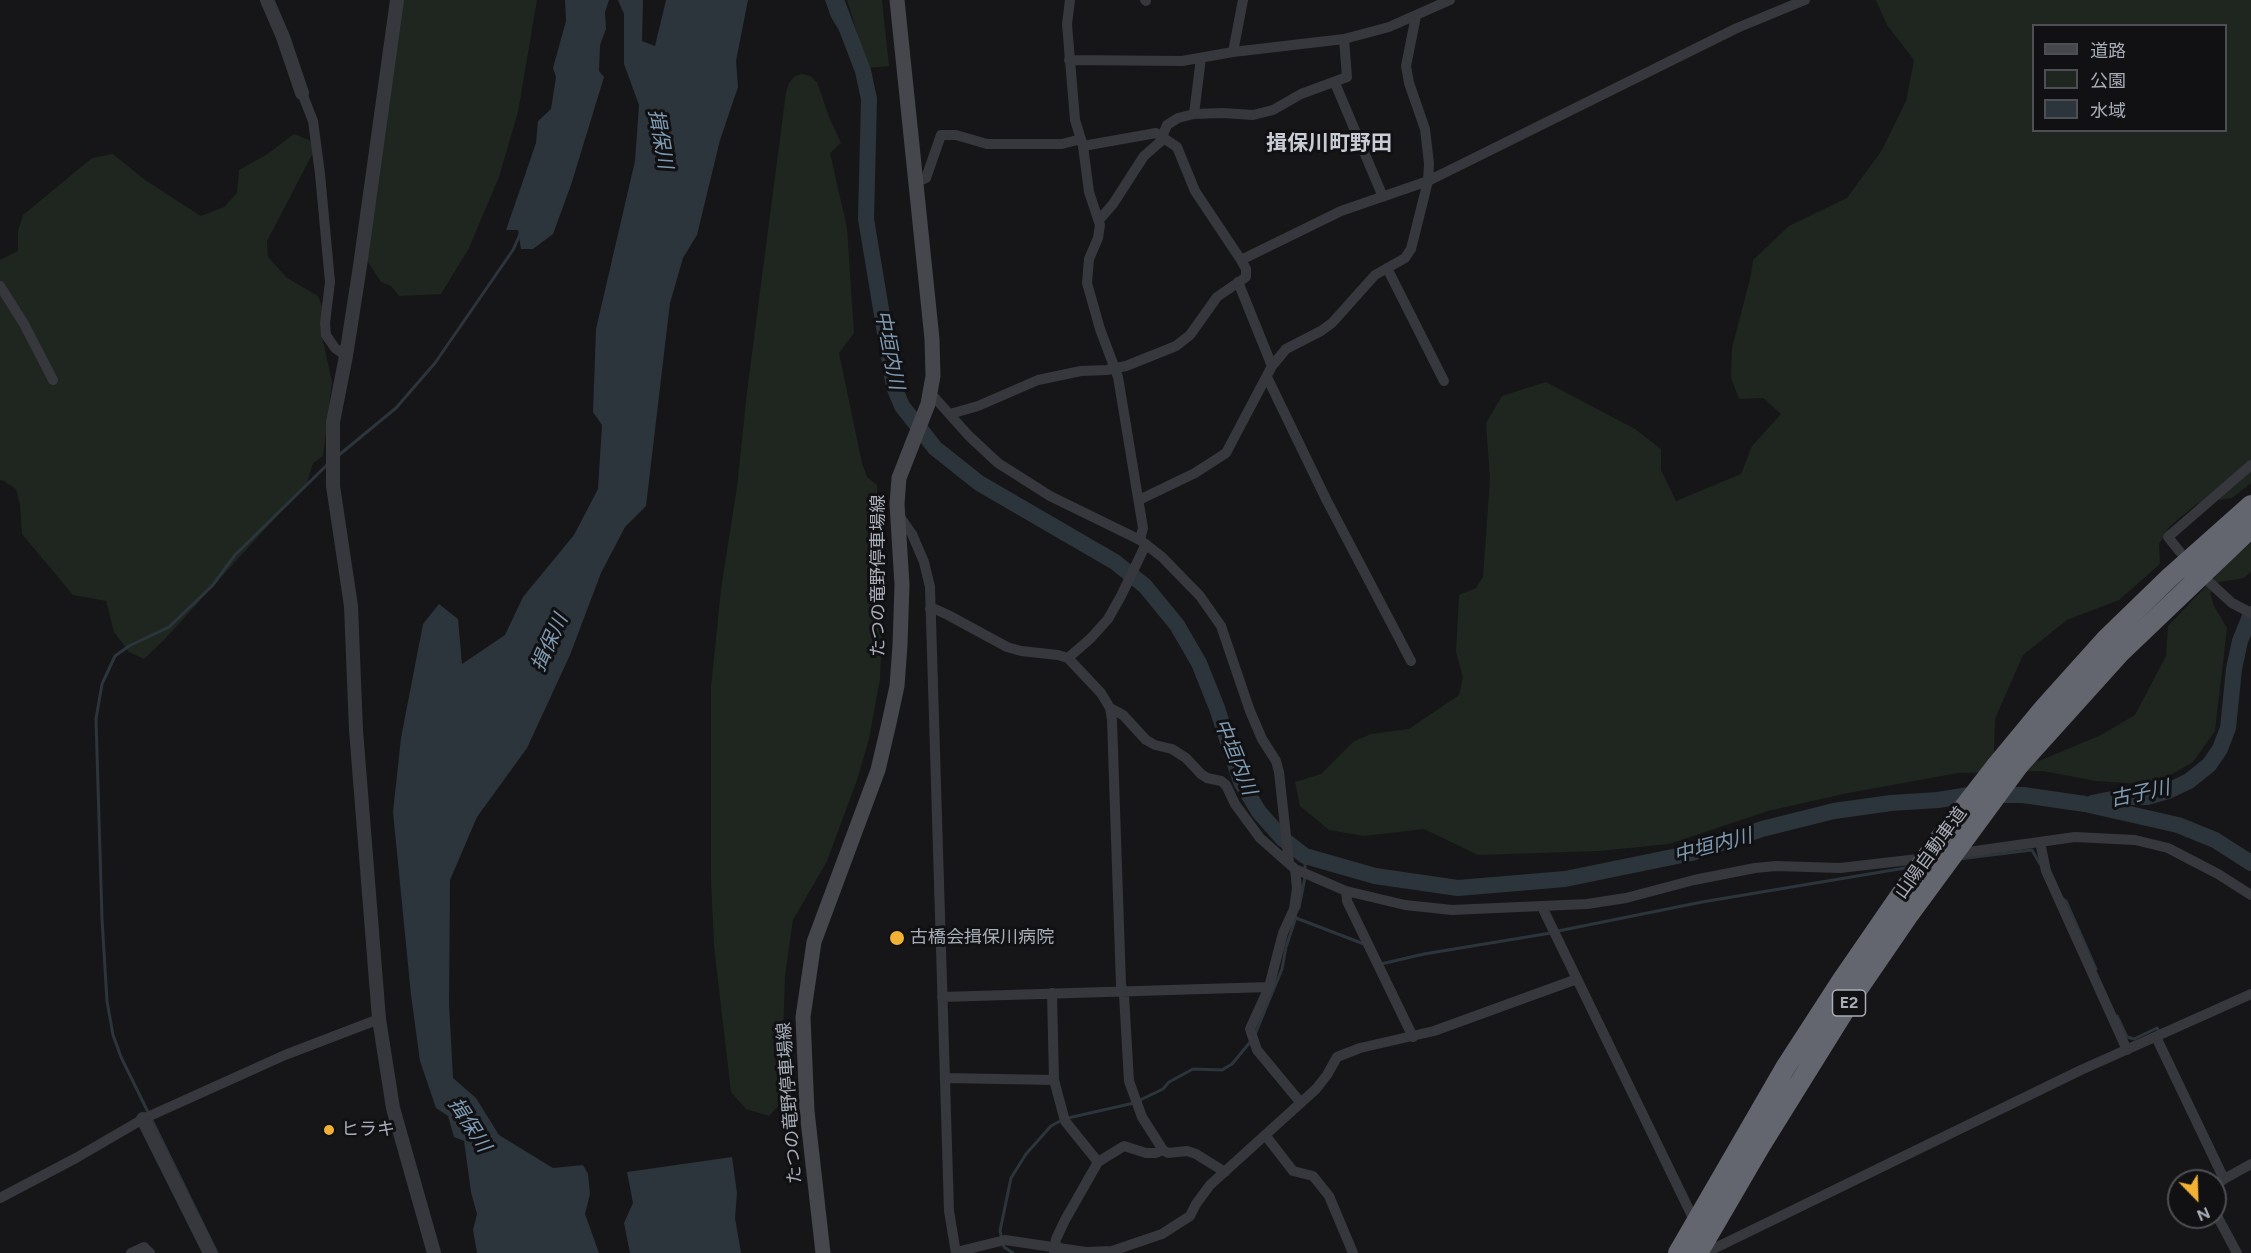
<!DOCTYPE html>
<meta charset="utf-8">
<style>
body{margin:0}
#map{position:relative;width:2251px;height:1253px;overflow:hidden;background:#161618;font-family:Figtree,"Noto Sans JP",sans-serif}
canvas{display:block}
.legend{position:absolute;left:2032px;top:24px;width:195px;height:108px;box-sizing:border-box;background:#111113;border:2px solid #4d4f55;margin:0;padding:8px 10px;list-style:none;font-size:18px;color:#a8adb8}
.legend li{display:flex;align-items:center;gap:12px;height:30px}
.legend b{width:30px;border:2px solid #4d4f55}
.north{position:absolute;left:2167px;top:1169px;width:60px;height:60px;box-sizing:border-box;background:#111113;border:2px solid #4d4f55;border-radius:50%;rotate:157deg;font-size:16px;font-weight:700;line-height:24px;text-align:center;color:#a8adb8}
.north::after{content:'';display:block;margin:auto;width:21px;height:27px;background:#f2b134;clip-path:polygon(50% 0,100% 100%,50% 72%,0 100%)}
</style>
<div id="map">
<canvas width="2251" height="1253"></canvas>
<ul class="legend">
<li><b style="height:8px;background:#45474d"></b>道路</li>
<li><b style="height:16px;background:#1e261f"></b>公園</li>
<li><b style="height:16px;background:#2c353c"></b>水域</li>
</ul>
<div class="north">N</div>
</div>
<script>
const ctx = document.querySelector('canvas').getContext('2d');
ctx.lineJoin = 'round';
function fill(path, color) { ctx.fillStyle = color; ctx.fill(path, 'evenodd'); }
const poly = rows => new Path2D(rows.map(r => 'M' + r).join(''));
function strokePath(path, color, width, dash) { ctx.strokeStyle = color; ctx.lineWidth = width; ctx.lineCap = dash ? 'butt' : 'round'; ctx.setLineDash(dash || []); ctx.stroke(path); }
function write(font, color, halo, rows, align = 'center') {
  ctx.font = font + ' Figtree,"Noto Sans JP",sans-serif'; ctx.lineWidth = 6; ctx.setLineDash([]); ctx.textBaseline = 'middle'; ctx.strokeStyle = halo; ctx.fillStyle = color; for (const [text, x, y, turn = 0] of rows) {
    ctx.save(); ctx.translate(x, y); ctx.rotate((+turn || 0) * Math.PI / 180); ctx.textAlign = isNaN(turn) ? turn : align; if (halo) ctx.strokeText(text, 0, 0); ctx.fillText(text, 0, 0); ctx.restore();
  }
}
const green = poly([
 [402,0,537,0,518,112,499,177,469,248,441,294,399,296,391,286,381,282,366,259],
 [847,0,882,0,889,66,868,68],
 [1876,0,2251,0,2251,483,2232,498,2198,503,2170,526,2159,544,2160,564,2119,600,2067,620,2023,655,1995,719,1994,751,2039,761,2101,735,2135,715,2166,656,2168,626,2234,557,2251,543,2251,572,2244,578,2219,582,2210,593,2214,606,2227,628,2215,731,2193,762,2169,776,2142,784,2096,781,2043,771,1958,773,1848,793,1768,811,1669,844,1599,851,1478,855,1424,829,1364,836,1329,830,1300,806,1295,782,1321,774,1354,741,1371,734,1409,729,1459,695,1463,677,1456,652,1459,595,1476,588,1483,577,1490,479,1486,423,1502,396,1546,382,1635,429,1661,449,1661,470,1676,501,1741,474,1752,446,1781,414,1763,398,1739,399,1731,378,1732,348,1751,275,1753,260,1789,226,1847,198,1882,150,1906,101,1914,60,1887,25],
 [2034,26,2226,26,2226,130,2034,130],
 [802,74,810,76,817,82,829,117,841,143,830,153,847,228,854,333,839,353,862,463,867,477,877,485,883,602,880,679,869,739,857,780,827,861,793,920,785,976,783,1034,787,1088,779,1105,769,1116,746,1109,731,1092,714,946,711,879,711,687,721,589,737,487,747,392,786,92,789,83,795,76],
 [294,134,311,141,314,151,267,241,268,257,287,278,318,296,323,308,320,327,332,382,323,456,313,463,307,483,165,639,144,659,129,652,114,632,106,601,73,595,22,534,20,505,16,489,4,481,0,480,0,260,18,251,18,231,23,215,92,158,113,154,145,180,201,216,224,207,237,193,239,170,266,155]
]);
const water = poly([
 [565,0,609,0,605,12,606,29,600,45,599,71,604,77,571,185,553,234,533,249,521,249,518,230,506,230,536,143,538,121,551,109,556,77,553,68,566,21],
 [618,0,643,0,642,41,655,46,666,0,748,0,736,61,738,87,720,140,697,235,683,258,670,303,646,506,625,527,601,573,570,655,527,748,477,817,450,880,449,1003,453,1078,476,1098,499,1135,553,1168,583,1165,588,1174,590,1194,585,1214,599,1253,477,1253,473,1230,477,1214,471,1192,464,1141,454,1137,448,1116,436,1108,420,1061,411,995,393,812,401,738,423,624,439,604,458,619,462,664,505,635,523,597,574,535,598,489,602,425,593,412,596,329,635,161,639,105,624,64,624,14],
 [825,0,838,0,857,51,852,52,831,17],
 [732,1157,737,1193,735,1218,741,1253,630,1253,624,1223,633,1203,627,1172]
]);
const stream = poly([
 [339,455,396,408,435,363,513,250,521,232],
 [1959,859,2032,850,2040,864],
 [1305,870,1305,856],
 [2063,899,2066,901,2096,969],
 [1299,908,1305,877],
 [1296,918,1364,944],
 [1558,931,1702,902,1911,867],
 [1381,964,1424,954,1551,933],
 [2117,1016,2127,1037,2134,1039,2157,1028,2160,1033],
 [1256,1032,1282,969,1286,947,1296,917],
 [1068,1118,1134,1103,1163,1089,1169,1082,1193,1069,1222,1070,1232,1064,1251,1041],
 [217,1253,121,1057,113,1035,107,1001,102,919,96,719,102,684,115,656,129,646,169,627,212,586,235,555,329,463],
 [1013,1253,1004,1247,1000,1231,1011,1178,1026,1154,1051,1126,1062,1120]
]);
const river = poly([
 [836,0,863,71,869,99,866,219,894,387,902,406,935,448,979,483,1115,562,1145,586,1177,625,1199,663,1217,708,1241,782,1259,812,1283,839,1305,856,1375,876,1458,888,1565,879,1692,853,1762,829,1834,811,1891,803,1938,800,1969,795,2023,795,2085,804,2178,825,2215,840,2251,863],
 [2092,803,2122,797,2147,797,2168,791,2189,781,2209,765,2220,749,2228,728,2234,669,2240,641,2251,614]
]);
const minor = poly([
 [1070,0,1067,24,1075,120,1083,146,1089,192,1100,225,1098,238,1089,259,1087,283,1100,329,1118,377,1143,528,1140,540],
 [1145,0,1146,1],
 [1233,52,1243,0],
 [1069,60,1182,61,1233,52,1344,39,1389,27,1450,0],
 [1335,83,1383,197],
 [302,93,313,121,320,174,330,282,325,323,326,335,335,348,346,356],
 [1194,114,1201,58],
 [1083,146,1156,133,1177,147,1195,191,1241,260],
 [915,183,926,178,941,135,956,135,987,144,1062,144,1081,139],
 [1100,219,1113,204,1144,156,1160,142,1167,125,1178,118,1194,114,1223,113,1253,115,1273,110,1301,94,1347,77,1344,39],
 [1387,268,1444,381],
 [1238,282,1272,366],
 [0,286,24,324,53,380],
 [1267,377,1326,499,1411,661],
 [930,396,935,398,969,436,998,463,1050,496,1140,540,1162,557,1200,596,1221,626,1250,711,1262,739,1276,761,1279,772,1289,863],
 [950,414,978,406,1038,380,1081,371,1107,370,1126,366,1176,346,1190,335,1217,297,1246,277,1246,269,1241,260,1341,211,1428,181,1737,28,1805,0],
 [1139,500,1195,473,1226,453,1272,366,1286,349,1321,331,1332,323,1375,275,1405,258,1411,249,1428,181,1429,164,1425,129,1409,83,1406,66,1416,16],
 [898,514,912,534,924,562,930,587,949,1211,956,1253],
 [2180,552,2168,537,2251,465],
 [2208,581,2232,603,2251,613],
 [930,609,935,609,948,615,1007,647,1021,651,1058,655,1068,658,1101,693,1110,708,1112,720,1121,985,1124,995,1129,1081,1142,1117,1163,1150,1168,1153,1187,1151,1196,1154,1225,1172],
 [1068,658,1091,638,1108,619,1121,596,1146,544],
 [1110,708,1123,715,1146,740,1155,745,1172,749,1186,758,1201,774,1207,778,1221,781,1226,785,1235,804,1260,838,1295,869,1346,891,1405,905,1452,910,1587,904,1626,898,1694,880,1755,868,1776,866,1840,868,1927,858],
 [2040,842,2046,871,2127,1050],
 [1954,854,2075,837,2135,840,2168,848,2218,874,2251,895],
 [1295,869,1297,888,1294,909,1283,933,1269,987,1250,1029,1257,1050,1301,1103],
 [1346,891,1347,901,1413,1037],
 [1543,906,1544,911,1696,1224],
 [1052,993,1054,1080],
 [942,997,1269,987],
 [2156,1037,2224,1179],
 [946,1078,1054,1080,1065,1121,1098,1162,1065,1220,1056,1239,1054,1253],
 [1266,1136,1293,1171,1313,1176,1329,1196,1353,1253],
 [1098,1162,1124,1146,1146,1153,1156,1153,1163,1150],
 [2215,1186,2224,1179,2251,1164],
 [0,1198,76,1158,143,1119,285,1055,379,1019],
 [2215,1212,2237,1253],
 [956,1252,1005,1240,1086,1252,1112,1251,1162,1234,1190,1216,1196,1204,1210,1185,1316,1089,1327,1075,1337,1057,1360,1048,1434,1031,1577,979],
 [131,1253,144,1247,150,1253],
 [1705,1253,2081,1070,2251,994]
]);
const tertiary = poly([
 [267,0,283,37,302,93],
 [397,0,360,266,346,356,333,422,333,486,351,606,356,730,379,1019,393,1108,434,1253],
 [143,1119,210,1253]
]);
const secondary = poly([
 [823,1253,807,1111,803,1017,814,942,878,770,889,723,897,686,900,645,902,585,897,504,899,478,928,404,933,376,932,339,897,0]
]);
const motorway = poly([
 [2019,765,2120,653,2251,528],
 [1996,766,2044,708,2106,639,2170,577,2251,505]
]);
const motorwayBridge = poly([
 [1678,1253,1785,1068,1842,980,1937,842,1996,766],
 [1698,1253,1761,1145,1858,989,1908,916,2019,765]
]);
const markers = [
 [897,938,8,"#f2b134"],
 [329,1130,6,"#f2b134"]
];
const shields = [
 [1849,1003,33]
];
const shieldNames = [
 ["E2",1849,1003]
];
const streetNames = [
 ["たつの竜野停車場線",879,576,-90],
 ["山陽自動車道",1931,853,-54],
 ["たつの竜野停車場線",790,1103,-94]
];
const poiNames = [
 ["古橋会揖保川病院",910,938],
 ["ヒラキ",341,1130]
];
const waterNames = [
 ["揖保川",660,139,80],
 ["中垣内川",889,350,79],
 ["揖保川",550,643,-66],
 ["中垣内川",1235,757,68],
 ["古子川",2140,794,-12],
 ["中垣内川",1713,846,-15],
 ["揖保川",469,1125,57]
];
const quarterNames = [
 ["揖保川町野田",1329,144]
];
fill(green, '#1e261f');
fill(water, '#2c353c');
strokePath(stream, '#2c353c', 3);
strokePath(river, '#2c353c', 16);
strokePath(minor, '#37383d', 10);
strokePath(tertiary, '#37383d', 14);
strokePath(secondary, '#45474d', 15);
strokePath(motorway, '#63666e', 20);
strokePath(motorwayBridge, '#63666e', 20);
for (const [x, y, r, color] of markers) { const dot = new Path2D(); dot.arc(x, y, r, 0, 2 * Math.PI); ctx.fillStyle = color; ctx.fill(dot); strokePath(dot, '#111113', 2); }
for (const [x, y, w] of shields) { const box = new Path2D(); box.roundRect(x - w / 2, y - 13, w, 26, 4.5); ctx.fillStyle = '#111113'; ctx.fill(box); strokePath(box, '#a8adb8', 1.5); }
write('bold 16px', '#a8adb8', null, shieldNames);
write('18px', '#a8adb8', '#111113', streetNames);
write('18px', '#a8adb8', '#111113', poiNames, 'left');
write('italic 20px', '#7f9bb3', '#111113', waterNames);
write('bold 21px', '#c9ccd4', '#111113', quarterNames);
</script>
